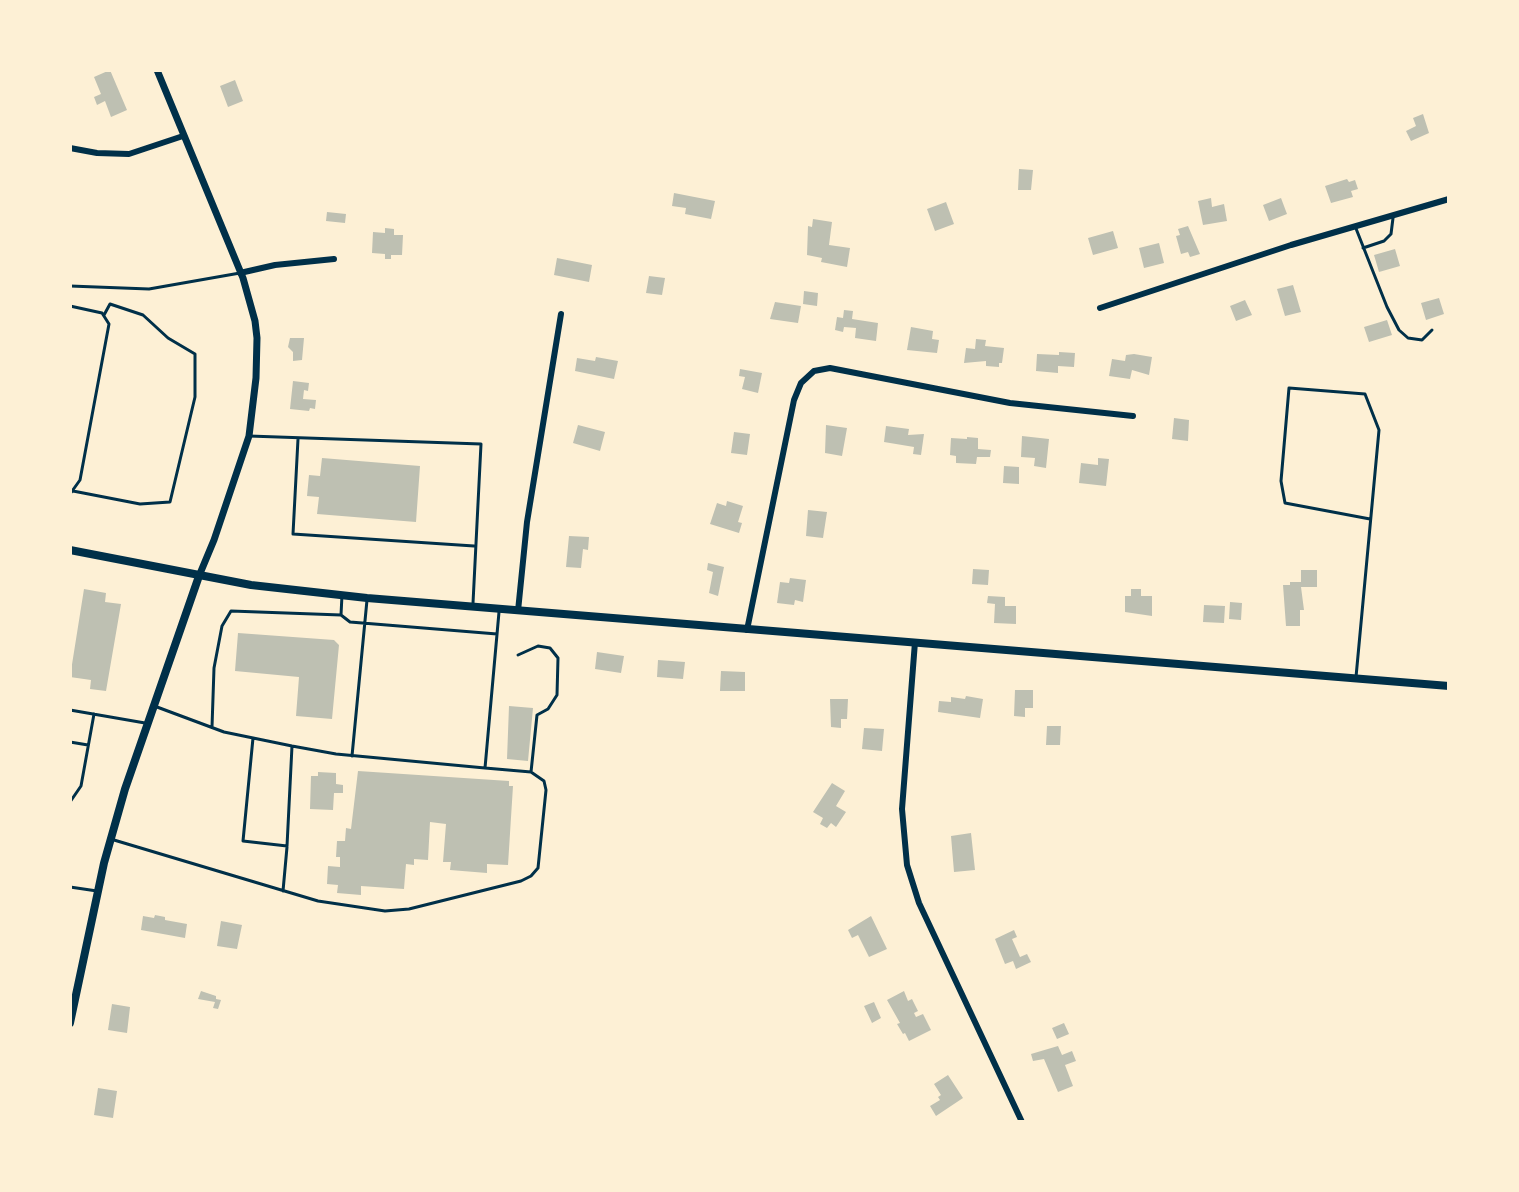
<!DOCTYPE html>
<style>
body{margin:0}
#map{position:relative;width:1519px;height:1192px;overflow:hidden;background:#fdf0d5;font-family:"IBM Plex Sans",sans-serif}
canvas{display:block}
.frame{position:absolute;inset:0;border:72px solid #fdf0d5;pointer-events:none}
</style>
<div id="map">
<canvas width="1519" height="1192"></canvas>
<div class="frame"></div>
</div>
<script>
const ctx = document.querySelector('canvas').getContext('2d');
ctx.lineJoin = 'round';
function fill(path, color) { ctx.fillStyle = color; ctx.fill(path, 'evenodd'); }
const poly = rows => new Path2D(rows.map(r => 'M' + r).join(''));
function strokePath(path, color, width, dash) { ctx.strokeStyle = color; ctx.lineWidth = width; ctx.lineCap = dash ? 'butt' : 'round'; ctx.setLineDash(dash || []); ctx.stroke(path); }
const building = poly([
 [110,70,127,110,111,117,105,101,97,105,94,97,101,94,94,77],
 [235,80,243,101,228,107,220,86],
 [1423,114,1429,133,1411,141,1406,131,1416,126,1413,118],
 [1019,169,1033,170,1031,190,1018,190],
 [1347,179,1349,182,1355,180,1358,189,1351,191,1353,197,1331,203,1325,186],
 [674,193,715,201,711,219,685,214,686,208,672,206],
 [1211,198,1212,207,1224,204,1227,221,1203,225,1198,201],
 [1281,198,1287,214,1269,221,1263,205],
 [946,202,954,224,935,231,927,209],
 [327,212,346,214,345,223,326,221],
 [813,219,832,222,829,245,850,248,847,267,821,262,822,258,807,255,808,226,812,227],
 [1188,226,1200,254,1190,257,1188,252,1181,254,1176,236,1180,235,1178,229],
 [385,228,394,229,394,235,403,235,402,255,391,255,391,259,385,259,385,254,372,253,373,232,385,233],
 [1113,231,1118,248,1093,255,1088,238],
 [1159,243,1164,263,1144,268,1139,248],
 [1395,249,1400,266,1379,272,1374,255],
 [557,258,592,265,589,282,554,275],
 [649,276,665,278,662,295,646,293],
 [1293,285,1301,312,1285,316,1277,289],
 [804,291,818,293,817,306,803,304],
 [1439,298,1444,314,1426,320,1421,303],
 [1245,300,1252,315,1236,321,1230,306],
 [775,302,801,306,798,323,770,319],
 [844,310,853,311,852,319,878,323,876,341,855,338,856,328,844,327,843,332,835,330,837,317,843,318],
 [1387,320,1392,335,1369,342,1364,327],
 [911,327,933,331,932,339,939,340,937,353,907,350],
 [290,338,304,338,302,360,293,361,293,352,288,347],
 [976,339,986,340,985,346,1004,348,1002,363,999,363,999,367,986,366,986,361,964,363,966,348,975,349],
 [1059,352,1075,353,1074,367,1058,366,1058,373,1036,371,1037,354,1059,355],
 [1134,354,1152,357,1149,375,1132,370,1130,379,1109,376,1112,359,1125,361,1126,355],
 [596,357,618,361,614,379,575,371,577,358,595,361],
 [740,369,762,373,758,393,742,389,745,377,739,376],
 [293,381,309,383,308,391,304,390,303,399,316,400,315,409,310,408,309,411,290,409],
 [1174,418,1189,420,1188,441,1172,439],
 [578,425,605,432,600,451,573,443],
 [826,425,847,428,842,456,825,453],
 [886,426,909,429,908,435,924,434,921,455,913,454,914,447,884,442],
 [734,432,750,434,747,455,731,453],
 [1022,436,1049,439,1046,468,1034,466,1035,458,1021,457],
 [967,437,978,438,978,449,991,450,990,457,977,457,976,464,956,463,956,456,950,455,951,438,967,439],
 [322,458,420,466,416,522,317,514,319,497,307,496,309,475,320,476],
 [1098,458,1109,459,1106,486,1079,483,1081,463,1098,465],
 [1004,466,1019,467,1019,484,1003,483],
 [727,501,743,506,738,522,742,523,739,533,710,524,717,503,726,506],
 [808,510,827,512,823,538,806,536],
 [569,536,589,537,588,550,583,549,581,568,566,567],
 [708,563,724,567,718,596,709,593,713,572,707,570],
 [973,569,989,570,988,585,972,584],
 [1301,570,1317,570,1317,587,1301,587,1304,610,1300,610,1300,626,1286,626,1283,585,1290,585,1290,582,1301,582],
 [790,578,806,580,803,602,795,600,794,605,777,603,780,582,789,583],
 [84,589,106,593,105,602,121,604,106,691,90,689,91,680,70,677],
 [1131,589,1141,589,1141,596,1152,596,1152,616,1125,612,1125,596,1131,596],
 [988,596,1005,597,1005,606,1016,606,1016,624,994,623,995,604,987,603],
 [1230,602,1242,603,1241,620,1229,619],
 [1204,605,1225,606,1224,623,1203,622],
 [238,633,334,640,339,645,332,719,296,716,299,677,235,671],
 [597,652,624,656,621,673,595,669],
 [658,660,685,662,683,679,657,677],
 [721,671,745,672,745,691,720,691],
 [1015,690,1033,690,1033,708,1025,708,1025,717,1014,716],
 [966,696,983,699,980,718,938,712,939,701,951,702,951,697,965,699],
 [830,699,848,699,847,719,841,719,841,728,831,727],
 [509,706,533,708,528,761,507,759],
 [1047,726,1061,726,1060,745,1046,745],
 [864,728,884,729,882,751,862,749],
 [358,771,509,781,509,786,513,786,508,865,487,864,487,873,450,870,451,862,443,862,446,824,430,822,428,860,414,859,414,865,406,864,404,889,361,886,361,895,337,893,338,885,327,884,328,866,340,867,340,857,336,857,337,841,345,841,346,828,351,829],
 [318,772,336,773,336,784,343,785,343,793,334,793,333,810,310,809,311,776,318,776],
 [832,783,845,791,836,806,846,812,836,827,831,823,827,828,820,824,823,818,813,812],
 [971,833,975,870,954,872,951,836],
 [155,915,165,917,165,920,187,924,185,938,141,930,143,916,154,918],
 [871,916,887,949,869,957,858,935,852,938,848,930],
 [221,921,242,925,237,949,217,946],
 [1014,930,1017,937,1012,939,1020,957,1027,954,1031,962,1016,969,1013,961,1005,964,995,939],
 [201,991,216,996,216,999,221,1000,218,1009,213,1008,215,1002,198,999],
 [904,991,908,1001,912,999,918,1011,914,1013,916,1017,923,1014,931,1030,909,1041,905,1033,903,1034,897,1024,900,1023,887,1000],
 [874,1002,881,1018,872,1023,864,1006],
 [112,1004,130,1007,127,1033,108,1030],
 [1064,1023,1069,1034,1057,1039,1052,1028],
 [1058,1046,1062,1055,1072,1051,1076,1061,1065,1065,1073,1086,1058,1092,1044,1059,1033,1061,1031,1054],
 [948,1075,963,1098,936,1116,930,1106,940,1100,938,1097,941,1095,934,1084],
 [98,1088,117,1091,113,1118,94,1115]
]);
const service = poly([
 [1355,226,1387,307,1399,330,1408,338,1422,340,1432,330],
 [1363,248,1384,241,1391,234,1393,218],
 [70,286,149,289,240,273],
 [70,306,102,313,109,324,80,480,70,494],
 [249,436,481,444,473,603],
 [298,439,293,534,474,546],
 [73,491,140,504,170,502,195,397,195,354,168,338,143,315,110,304,104,315],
 [341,615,342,595],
 [518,655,538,646,550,648,558,658,557,695,548,709,537,715,531,772],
 [1356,677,1379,430,1365,394,1289,388,1281,481,1285,503,1370,519],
 [157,707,224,732,292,746,336,754,485,768,499,612],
 [70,710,145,723],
 [212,727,214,668,222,626,231,611,341,615,350,622,497,634],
 [253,738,243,841,287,846,292,746],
 [70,742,88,745],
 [352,756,367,600],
 [70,802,81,786,94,714],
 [114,840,318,901,385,911,409,909,521,881,531,876,538,868,546,790,544,781,531,772,485,768],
 [70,887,97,891],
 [283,891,287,847]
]);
const minor = poly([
 [70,148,97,153,129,154,183,136],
 [240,273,275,265,334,259],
 [1100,308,1291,245,1449,199],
 [518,611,527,522,561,314],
 [747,630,794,400,801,383,814,371,830,368,1010,403,1133,416],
 [915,642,902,809,907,865,919,903,1022,1122]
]);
const tertiary = poly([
 [157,70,243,278,255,321,257,338,256,378,249,436,214,540,199,576]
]);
const secondary = poly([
 [70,550,251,585,367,598,1449,686],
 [70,1023,104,863,125,789,199,576]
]);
fill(building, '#bec0b2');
strokePath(service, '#003049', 3);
strokePath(minor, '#003049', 6);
strokePath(tertiary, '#003049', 7);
strokePath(secondary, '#003049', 8);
</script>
